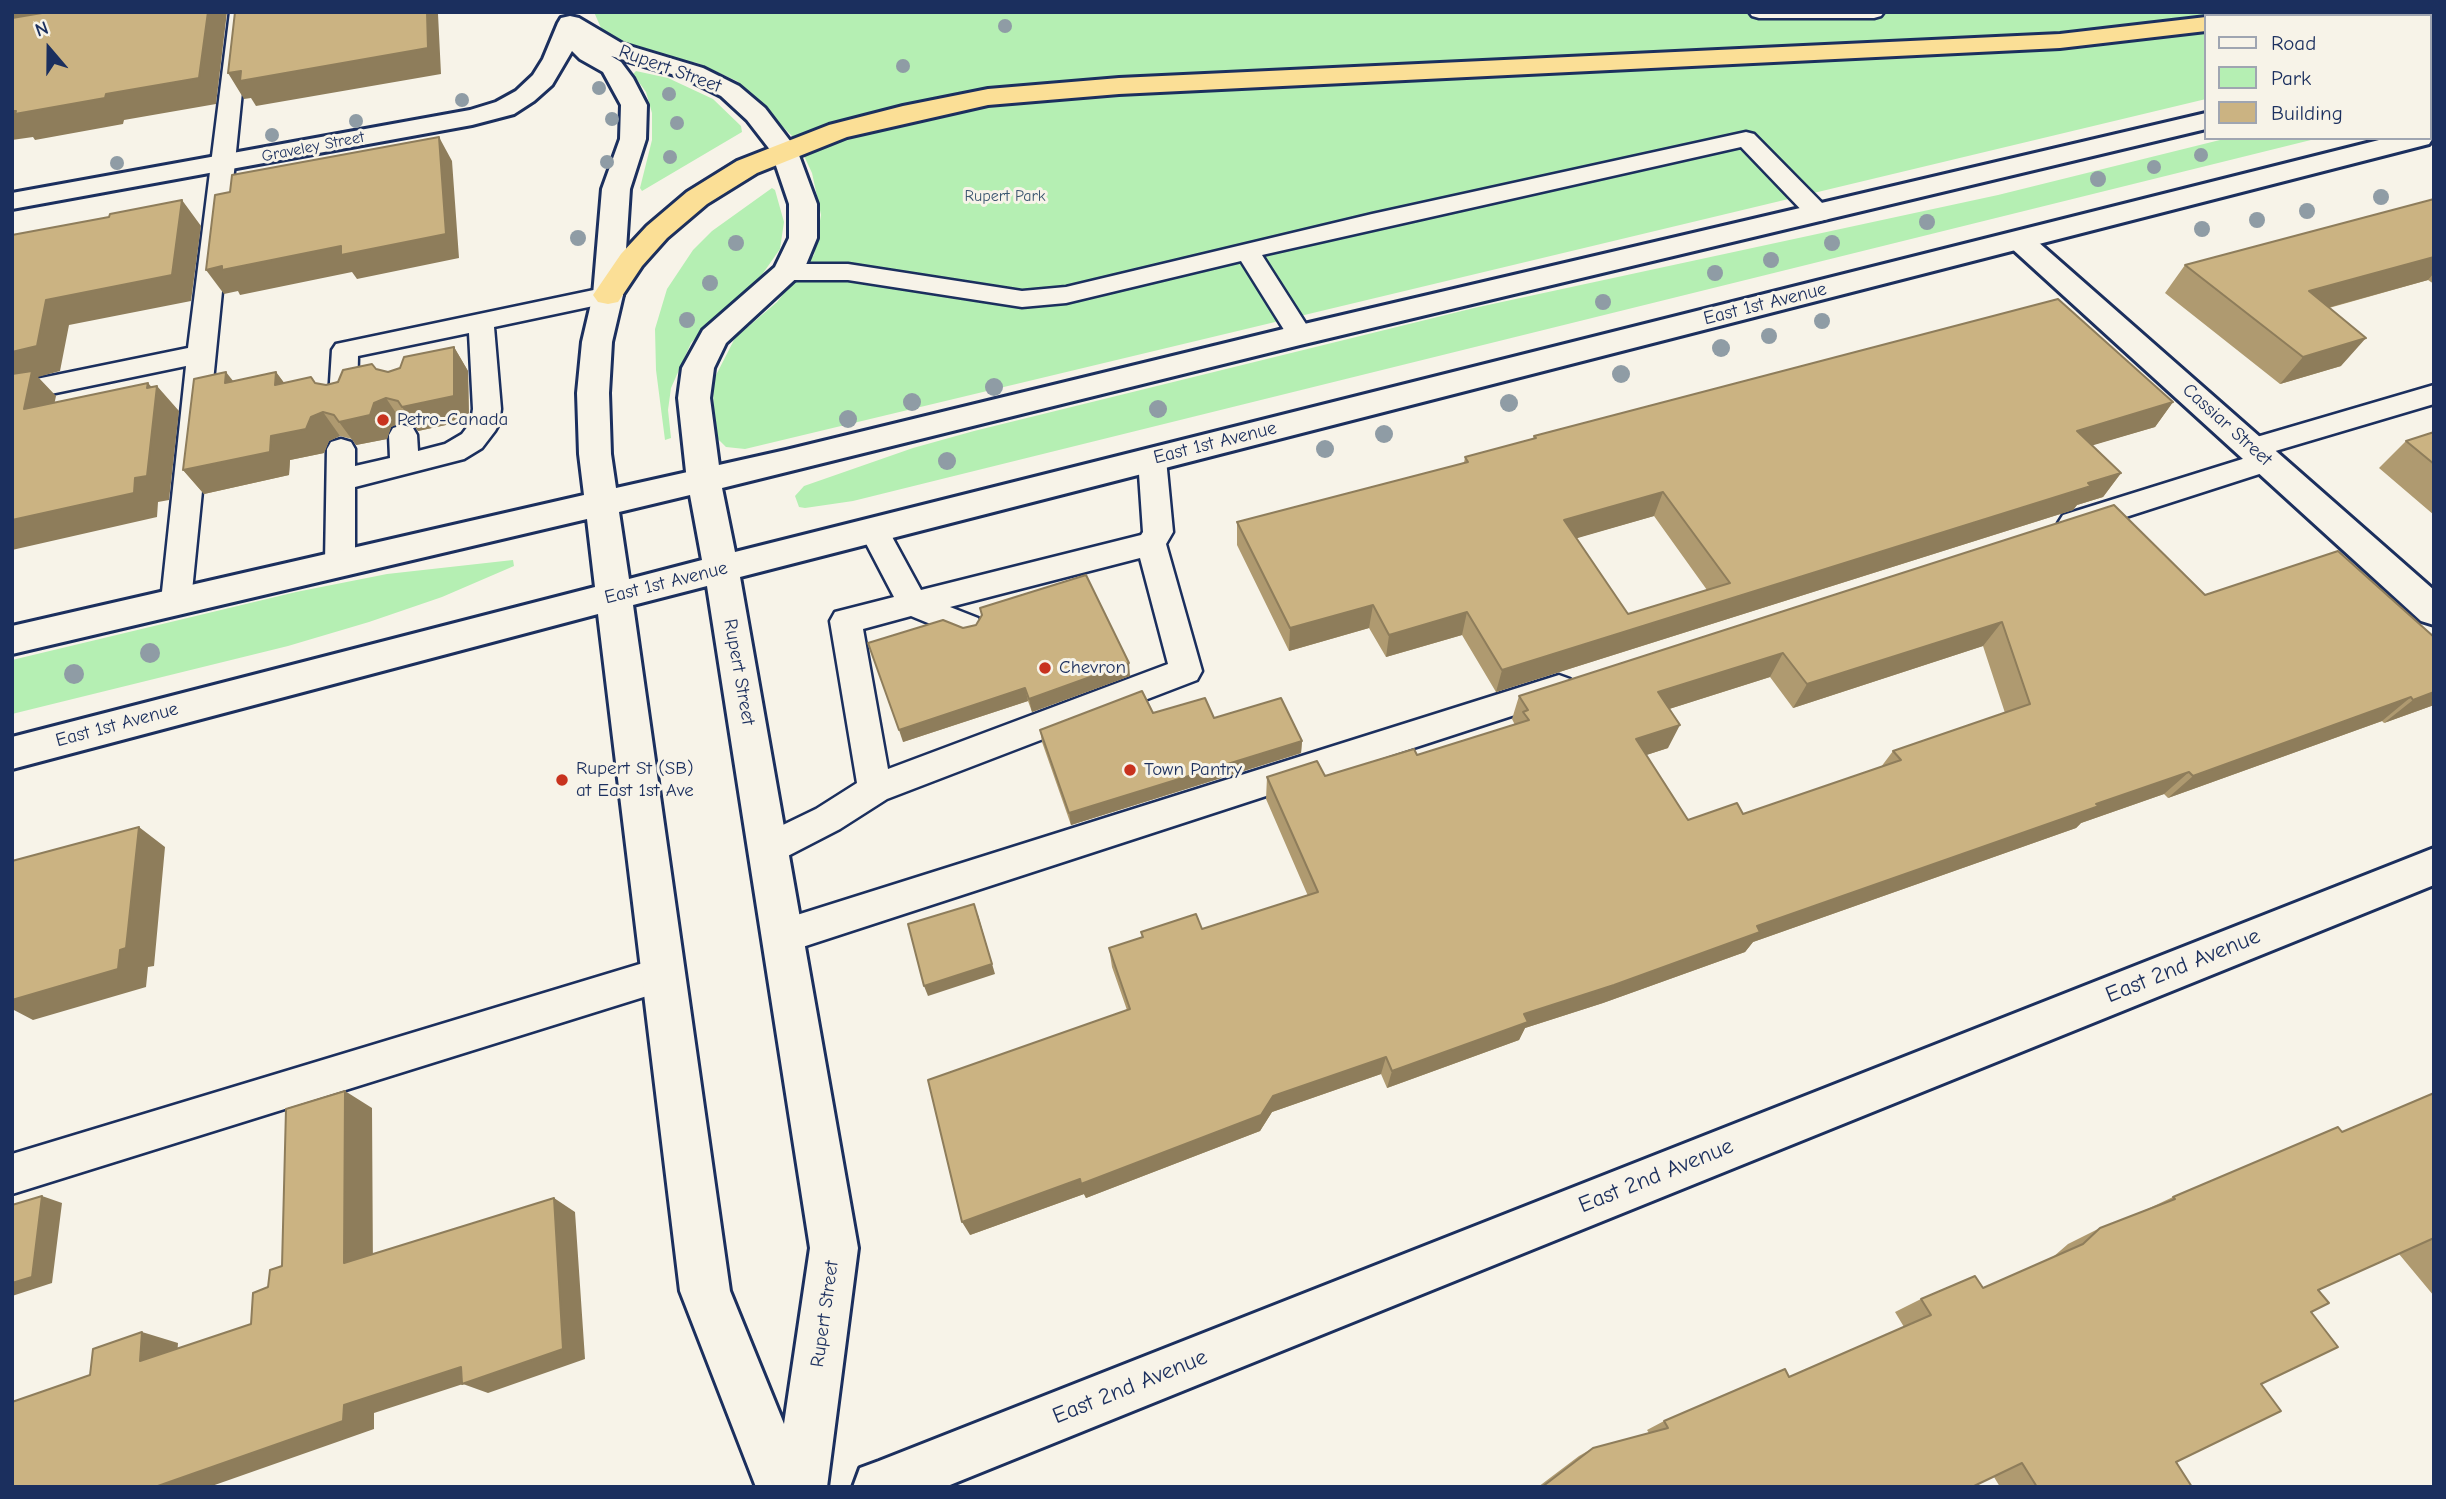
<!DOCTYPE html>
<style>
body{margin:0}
#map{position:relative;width:2446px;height:1499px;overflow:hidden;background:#f7f3e8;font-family:"Comic Neue",sans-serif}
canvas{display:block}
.frame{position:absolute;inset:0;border:14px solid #1b2f5e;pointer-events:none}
.legend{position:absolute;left:2204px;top:14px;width:228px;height:126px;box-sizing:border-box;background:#f7f3e8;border:2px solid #9fa5b1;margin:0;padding:9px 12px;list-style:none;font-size:21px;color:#1b2f5e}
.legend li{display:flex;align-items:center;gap:14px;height:35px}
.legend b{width:35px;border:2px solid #9fa5b1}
.north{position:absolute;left:14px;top:14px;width:70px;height:70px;-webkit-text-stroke:5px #f7f3e8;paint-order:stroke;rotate:340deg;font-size:19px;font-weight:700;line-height:28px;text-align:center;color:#1b2f5e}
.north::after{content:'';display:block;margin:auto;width:24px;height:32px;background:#1b2f5e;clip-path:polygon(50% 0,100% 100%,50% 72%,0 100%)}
</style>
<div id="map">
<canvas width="2446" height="1499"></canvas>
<div class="frame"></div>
<ul class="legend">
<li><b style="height:9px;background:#f7f3e8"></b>Road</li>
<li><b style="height:19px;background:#b5efb3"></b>Park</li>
<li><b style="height:19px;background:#cbb382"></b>Building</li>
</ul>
<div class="north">N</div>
</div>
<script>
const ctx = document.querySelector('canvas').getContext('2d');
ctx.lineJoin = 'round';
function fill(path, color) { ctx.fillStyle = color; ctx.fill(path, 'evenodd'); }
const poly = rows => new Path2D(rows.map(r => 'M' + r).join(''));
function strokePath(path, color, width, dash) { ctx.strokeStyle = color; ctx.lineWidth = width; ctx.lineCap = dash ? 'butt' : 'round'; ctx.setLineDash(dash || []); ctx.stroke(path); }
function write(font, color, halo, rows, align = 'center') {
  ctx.font = font + ' "Comic Neue",sans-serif'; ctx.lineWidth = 6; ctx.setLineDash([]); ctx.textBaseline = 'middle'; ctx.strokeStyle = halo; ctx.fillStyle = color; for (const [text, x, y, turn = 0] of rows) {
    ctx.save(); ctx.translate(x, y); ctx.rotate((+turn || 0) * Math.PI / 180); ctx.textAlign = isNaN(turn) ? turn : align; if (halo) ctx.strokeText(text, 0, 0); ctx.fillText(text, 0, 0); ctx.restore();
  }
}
const green = poly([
 [594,12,2434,12,2434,45,2430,46,2430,16,2206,16,2206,99,745,449,726,447,714,435,713,381,735,338,777,302,814,255,821,215,812,173,797,141,737,81,697,63,645,53,617,41,601,28],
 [636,71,668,78,713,99,741,126,742,132,642,191,640,188,652,140,652,113,646,92,633,74],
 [2228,138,2319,138,853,501,805,508,799,507,795,496,804,486,913,448,974,431,1474,308,1998,195],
 [772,188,775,190,784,222,780,249,759,279,716,316,691,343,671,388,668,410,671,438,665,440,656,370,655,329,667,289,693,250,712,231],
 [513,560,514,566,442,597,369,622,288,646,12,714,12,660,296,592,387,574]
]);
const service = poly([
 [230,12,250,12,191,601,187,609,176,613,165,609,161,601,186,366,12,402,12,384,188,348,230,12],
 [1749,12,1884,12,1881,16,1874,18,1759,18,1752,16,1749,12],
 [1746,132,1754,134,1828,209,1831,214,1828,219,1819,221,1810,219,1741,147,1262,255,1313,335,1309,341,1300,344,1291,341,1241,261,1066,303,1022,307,848,280,788,280,779,278,775,272,779,266,788,264,848,264,1022,291,1066,287,1372,214,1746,132],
 [608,287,617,289,621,295,617,301,494,327,501,409,499,424,495,431,482,448,464,459,355,487,355,562,351,570,340,573,329,570,325,562,327,449,331,442,341,439,351,442,355,449,355,466,390,458,389,435,393,428,403,425,413,428,417,435,418,451,445,444,462,434,471,422,473,409,469,333,358,356,357,398,353,405,343,407,333,405,329,398,332,350,336,344,608,287],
 [2434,385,2434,404,2272,452,2278,454,2282,461,2278,468,2073,534,2063,531,2058,523,2063,515,2249,457,2243,455,2239,448,2243,441,2434,385],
 [1152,449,1162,452,1166,459,1173,532,1166,544,1202,671,1197,680,887,799,840,829,780,860,768,864,756,860,751,849,756,838,816,809,857,783,830,621,835,612,894,597,859,530,864,522,874,519,884,522,921,590,1141,535,1143,532,1138,459,1142,452,1152,449],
 [1140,558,1168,664,888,769,863,629,911,616,967,639,978,636,983,627,978,618,950,607,1140,558],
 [1559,675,1570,679,1575,688,1570,697,781,954,768,949,763,937,768,925,781,920,1559,675],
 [663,957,676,962,682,974,676,986,663,991,12,1194,12,1154,663,957]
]);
const minor = poly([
 [570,16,579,18,623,44,703,68,739,86,765,108,797,150,817,204,817,238,803,272,726,343,714,368,710,398,721,481,716,489,704,493,692,489,687,481,678,398,682,368,703,330,775,267,789,238,789,204,771,151,747,120,721,96,685,78,611,56,621,62,633,78,647,105,646,139,630,189,623,295,618,302,608,304,598,302,593,295,602,189,620,139,621,105,603,72,580,59,572,51,552,85,534,101,514,114,472,125,12,209,12,193,470,110,496,102,516,91,533,75,543,59,558,23,561,18,570,16],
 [2019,231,2029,234,2434,590,2434,625,2421,621,2009,246,2005,240,2009,234,2019,231],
 [2434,848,2434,885,945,1487,853,1487,860,1468,879,1461,2434,848]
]);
const secondary = poly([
 [2430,59,2434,59,2434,74,2430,74,2430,59],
 [2206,113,2206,129,1300,345,722,488,735,552,2387,138,2430,138,2430,134,2433,138,2429,144,740,577,858,1248,827,1487,756,1487,680,1291,598,614,12,769,12,737,595,587,587,519,12,654,12,626,584,495,579,454,577,393,582,342,593,295,598,288,608,286,618,288,623,295,612,342,609,393,611,454,616,488,786,450,1300,325,2206,113],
 [690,495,702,560,629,579,619,512,690,495],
 [707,586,810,1248,784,1424,730,1291,633,605,707,586]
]);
const motorway = poly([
 [2241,12,2276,12,2273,16,2239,16,2241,12],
 [2206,17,2206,31,2060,48,1119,94,988,105,847,137,757,173,707,204,667,238,642,266,618,302,608,304,598,302,593,295,621,254,647,226,687,192,737,161,829,125,903,106,988,89,1119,78,2060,34,2206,17]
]);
const trees = [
 [1005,26,7],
 [903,66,7],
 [599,88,7],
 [669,94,7],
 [462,100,7],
 [612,119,7],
 [356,121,7],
 [677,123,7],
 [272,135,7],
 [2201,155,7],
 [670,157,7],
 [607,162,7],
 [117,163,7],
 [2154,167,7],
 [2098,179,8],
 [2381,197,8],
 [2307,211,8],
 [2257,220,8],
 [1927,222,8],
 [2202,229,8],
 [578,238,8],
 [736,243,8],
 [1832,243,8],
 [1771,260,8],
 [1715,273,8],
 [710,283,8],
 [1603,302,8],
 [687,320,8],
 [1822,321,8],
 [1769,336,8],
 [1721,348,9],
 [1621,374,9],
 [994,387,9],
 [912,402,9],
 [1509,403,9],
 [1158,409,9],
 [848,419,9],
 [1384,434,9],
 [1325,449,9],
 [947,461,9],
 [150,653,10],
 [74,674,10]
];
const wall = poly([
 [2434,199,2434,284,2428,280,2329,308,2341,366,2280,384,2165,293,2185,265],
 [454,347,468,371,469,420,418,431,414,425,402,422,391,427,387,439,356,445,352,439,340,436,329,441,324,453,290,460,289,475,204,494,183,470,233,381,276,372,284,383,315,383,326,385,376,369,388,372],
 [2173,402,2155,427,2092,445,2121,473,2103,497,2077,505,2073,510,1496,692,1462,635,1386,657,1369,628,1289,651,1237,545,1237,522,1464,463,1465,457,1533,439,1534,436],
 [1654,516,1707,590,1628,614,1576,538],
 [2434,432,2434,515,2379,468,2406,441],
 [2114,505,2205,595,2434,705,2384,723,2382,721,2168,798,2164,794,2081,823,2076,828,1753,942,1745,952,1603,1003,1525,1028,1519,1040,1387,1088,1381,1074,1272,1112,1260,1131,1086,1198,1084,1194,970,1235,1127,1010,1112,967,1109,948,1142,937,1141,932,1202,929,1308,896,1266,799,1267,777,1325,776,1417,755,1515,725,1512,719,1519,696],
 [1983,646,2005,713,1893,751,1881,767,1743,814,1688,820,1646,755,1668,748,1669,709,1770,677,1793,708],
 [980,608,1130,676,1032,712,1028,701,903,742,963,628,976,625,982,616],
 [1153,713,1214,718,1302,741,1301,753,1071,825,1042,742,1040,730],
 [2434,1093,2434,1296,2399,1254,2318,1290,2311,1312,2261,1384,2176,1462,2192,1487,2000,1487,1994,1477,1972,1487,1538,1487,1579,1456,1593,1448,1649,1433,1647,1430,1664,1421,1789,1377,1904,1327,1895,1312,1921,1299,1983,1288,2053,1257,2068,1244,2100,1228,2139,1213,2173,1197,2342,1132]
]);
const shadedWall = poly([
 [12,12,113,12,12,29],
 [208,12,227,12,216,104,124,120,123,124,35,140,33,137,12,140,12,111,106,94],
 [427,12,449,12,438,14,441,74,256,106,251,98,244,99,228,73],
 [439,137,452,161,459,258,357,279,352,272,240,295,238,291,224,294,206,270],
 [182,200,201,226,191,301,69,325,60,371,38,377,56,396,48,434,24,409,12,383,12,352,46,300],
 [2434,257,2434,273,2428,280,2287,319,2309,291],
 [2366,338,2341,366,2280,384,2303,357],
 [454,347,468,371,469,420,418,431,402,407],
 [226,372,245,396,225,383],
 [276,372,294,396,275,385],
 [148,383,157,393,157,386,179,411,169,500,158,502,157,517,12,550,12,520,147,388],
 [386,398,402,422,391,427,387,439,356,445,339,422,374,403],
 [2173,402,2155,427,2060,455,2077,431],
 [323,412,340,436,329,441,324,453,290,460,289,475,204,494,183,470,271,436,311,417],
 [2121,473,2103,497,2077,505,2073,510,1496,692,1502,670],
 [1663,492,1654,516,1557,544,1564,520],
 [1373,605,1369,628,1289,651,1290,628],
 [1467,612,1462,635,1386,657,1389,635],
 [2002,622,1983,646,1793,708,1807,684],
 [1783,653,1770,677,1647,716,1658,692],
 [1129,663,1130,676,1032,712,1029,699],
 [1025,688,1028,701,903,742,899,730],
 [2434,692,2434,705,2384,723,2413,700],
 [2411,697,2382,721,2168,798,2193,776],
 [1680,725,1668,748,1625,762,1636,739],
 [1302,741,1301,753,1071,825,1069,813],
 [2189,772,2164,794,2081,823,2076,828,1753,942,1745,952,1603,1003,1525,1028,1519,1040,1387,1088,1392,1071,1524,1014,1757,926,2096,804],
 [139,827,165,847,154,966,148,967,146,987,33,1020,12,1009,12,984,120,950],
 [978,915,995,974,928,996,924,986],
 [1386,1057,1381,1074,1272,1112,1260,1131,1086,1198,1084,1194,970,1235,962,1222,1273,1096],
 [345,1091,372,1108,373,1276,344,1263],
 [42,1196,62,1203,52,1283,12,1296,12,1283],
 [554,1198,575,1212,585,1359,488,1393,463,1384,374,1413,374,1429,209,1487,155,1487,344,1405],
 [142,1332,178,1343,176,1371,140,1361]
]);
const building = poly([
 [48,12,208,12,199,78,106,94,105,98,15,114,16,111,12,111,12,18,48,12],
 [235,12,427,12,428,48,240,81,241,71,228,73,235,12],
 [439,137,446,234,341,255,341,246,222,270,222,266,206,270,215,195,230,192,232,175,439,137],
 [2434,199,2434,257,2309,291,2366,338,2303,357,2185,265,2434,199],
 [182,200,172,275,46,300,37,346,12,352,12,235,109,217,110,214,182,200],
 [2058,299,2173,402,2077,431,2121,473,2088,483,2091,486,1502,670,1467,612,1389,635,1373,605,1290,628,1237,522,1468,462,1465,457,1536,438,1534,436,2058,299],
 [1663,492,1730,583,1628,614,1564,520,1663,492],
 [454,347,454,396,402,407,398,401,386,398,374,403,370,415,339,422,334,415,323,412,311,417,306,429,271,436,270,452,183,470,194,379,226,372,225,383,276,372,275,385,311,377,315,383,326,385,338,382,343,370,372,364,376,369,388,372,400,368,404,357,454,347],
 [32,371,24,409,148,383,147,388,157,386,147,476,135,478,134,493,12,520,12,374,32,371],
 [2434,432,2434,464,2406,441,2434,432],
 [2114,505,2205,595,2338,551,2434,637,2434,692,2413,700,2411,697,2193,776,2189,772,2096,804,2099,806,1757,926,1760,932,1614,985,1524,1014,1528,1022,1392,1071,1386,1057,1273,1096,1261,1115,1081,1184,1080,1179,962,1222,928,1080,1130,1009,1109,948,1143,937,1141,932,1196,914,1202,929,1318,892,1267,777,1317,761,1325,776,1414,749,1417,755,1529,720,1523,712,1528,710,1519,696,2114,505],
 [2002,622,2030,704,1893,751,1901,760,1743,814,1737,803,1688,820,1636,739,1680,725,1658,692,1783,653,1807,684,2002,622],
 [1086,575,1129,663,1029,699,1025,688,899,730,868,643,943,620,963,628,976,625,982,615,980,608,1086,575],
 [1142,691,1153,713,1205,698,1214,718,1281,698,1302,741,1069,813,1040,730,1142,691],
 [139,827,126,948,120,950,118,969,12,1000,12,861,139,827],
 [974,904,992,964,924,986,908,924,974,904],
 [345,1091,344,1263,554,1198,563,1349,462,1384,461,1367,344,1405,343,1421,155,1487,12,1487,12,1402,90,1375,93,1349,142,1332,140,1361,251,1324,253,1293,268,1287,270,1270,282,1266,286,1109,345,1091],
 [2434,1093,2434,1238,2318,1290,2329,1303,2311,1312,2338,1347,2261,1384,2281,1411,2176,1462,2192,1487,2037,1487,2022,1463,1972,1487,1542,1487,1593,1448,1668,1428,1664,1421,1785,1369,1789,1377,1931,1315,1921,1299,1975,1276,1983,1288,2083,1244,2100,1228,2175,1199,2173,1197,2338,1127,2342,1132,2434,1093],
 [42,1196,32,1277,12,1283,12,1205,42,1196]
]);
const markers = [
 [383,420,7,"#c8321e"],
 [1045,668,7,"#c8321e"],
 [1130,770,7,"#c8321e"],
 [562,780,7,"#c8321e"]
];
const farStreetnames = [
 ["Graveley Street",313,147,-11]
];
const farParknames = [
 ["Rupert Park",1005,196]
];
const streetNames = [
 ["Rupert Street",670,69,20],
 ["East 1st Avenue",1765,304,-14],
 ["Cassiar Street",2227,425,42],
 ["East 1st Avenue",1215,443,-14],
 ["East 1st Avenue",666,583,-14],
 ["Rupert Street",739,672,80],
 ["East 1st Avenue",117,725,-15],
 ["Rupert Street",825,1314,-82]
];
const poiNames = [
 ["Petro-Canada",397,420],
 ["Chevron",1059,668],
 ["Rupert St (SB)",576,769],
 ["at East 1st Ave",576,791],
 ["Town Pantry",1144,770]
];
const nearStreetnames = [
 ["East 2nd Avenue",2183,966,-22],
 ["East 2nd Avenue",1656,1176,-22],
 ["East 2nd Avenue",1130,1387,-22]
];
fill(green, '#b5efb3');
strokePath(service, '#1b2f5e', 5);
strokePath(minor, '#1b2f5e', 6);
strokePath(secondary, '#1b2f5e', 6);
strokePath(motorway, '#1b2f5e', 6);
fill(service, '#f7f3e8');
fill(minor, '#f7f3e8');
fill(secondary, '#f7f3e8');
fill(motorway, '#fbdf96');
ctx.fillStyle = '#8f9ca5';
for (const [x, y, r] of trees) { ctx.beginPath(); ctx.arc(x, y, r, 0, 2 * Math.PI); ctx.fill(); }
fill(wall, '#af9a70');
fill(shadedWall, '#8e7d5b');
fill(building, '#cbb382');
strokePath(building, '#8e7d5b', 2);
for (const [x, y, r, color] of markers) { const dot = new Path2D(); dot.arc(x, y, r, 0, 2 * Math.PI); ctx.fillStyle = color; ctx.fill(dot); strokePath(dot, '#f7f3e8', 2.5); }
write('16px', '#1b2f5e', '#f7f3e8', farStreetnames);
write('16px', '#3a556f', '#f7f3e8', farParknames);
write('19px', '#1b2f5e', '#f7f3e8', streetNames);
write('19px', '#1b2f5e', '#f7f3e8', poiNames, 'left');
write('23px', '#1b2f5e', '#f7f3e8', nearStreetnames);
</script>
